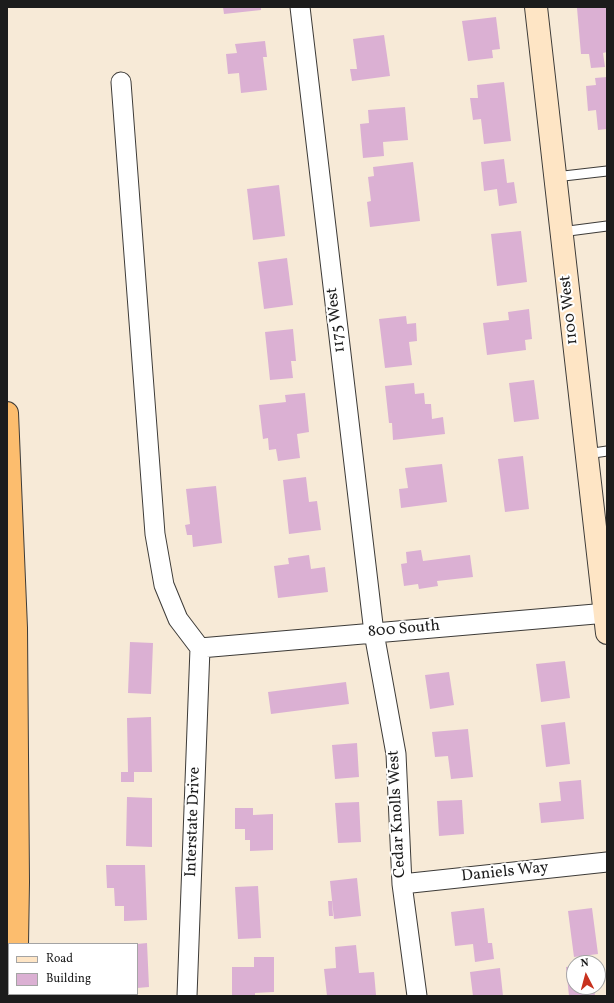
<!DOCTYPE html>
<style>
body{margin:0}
#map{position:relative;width:614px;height:1003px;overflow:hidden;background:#f7ead7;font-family:Vollkorn,serif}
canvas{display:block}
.frame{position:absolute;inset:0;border:8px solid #1c1c1c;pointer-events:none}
.legend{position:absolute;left:8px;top:943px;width:130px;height:52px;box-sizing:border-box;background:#fff;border:1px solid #a4a4a4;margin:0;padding:5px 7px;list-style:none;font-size:12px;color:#1c1c1c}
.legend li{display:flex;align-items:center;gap:8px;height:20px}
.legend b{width:20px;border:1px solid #a4a4a4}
.north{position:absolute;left:566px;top:955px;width:40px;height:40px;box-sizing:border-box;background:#fff;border:1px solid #a4a4a4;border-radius:50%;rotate:354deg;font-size:11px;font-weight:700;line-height:16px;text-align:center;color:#1c1c1c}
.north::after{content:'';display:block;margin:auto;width:14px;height:18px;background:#c8321e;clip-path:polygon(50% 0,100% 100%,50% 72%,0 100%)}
</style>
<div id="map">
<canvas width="614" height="1003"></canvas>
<div class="frame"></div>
<ul class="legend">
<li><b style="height:5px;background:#fee5c5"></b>Road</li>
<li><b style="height:11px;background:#dbb0d3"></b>Building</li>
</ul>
<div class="north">N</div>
</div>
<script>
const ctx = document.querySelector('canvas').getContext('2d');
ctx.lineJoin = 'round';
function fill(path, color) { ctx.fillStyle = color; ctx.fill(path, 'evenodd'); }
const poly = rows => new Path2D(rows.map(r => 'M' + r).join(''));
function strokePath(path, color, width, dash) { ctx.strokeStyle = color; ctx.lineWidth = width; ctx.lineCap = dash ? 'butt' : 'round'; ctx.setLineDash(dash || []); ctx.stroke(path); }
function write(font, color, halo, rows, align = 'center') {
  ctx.font = font + ' Vollkorn,serif'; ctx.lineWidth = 4; ctx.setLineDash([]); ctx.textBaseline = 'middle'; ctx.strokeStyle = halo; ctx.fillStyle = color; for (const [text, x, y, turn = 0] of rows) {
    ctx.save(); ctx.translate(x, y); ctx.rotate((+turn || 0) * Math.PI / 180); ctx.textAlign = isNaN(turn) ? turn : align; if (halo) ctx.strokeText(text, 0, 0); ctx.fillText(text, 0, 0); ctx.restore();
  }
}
const building = poly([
 [223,7,261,7,261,10,224,14],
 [589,7,607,7,607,52,603,53,605,67,591,68,589,54,581,54,577,8],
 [496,17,500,49,492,50,493,58,468,61,462,21],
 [384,35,390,76,352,81,350,69,357,69,353,39],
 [265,41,267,57,263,57,267,90,241,93,239,73,228,74,226,54,237,53,235,44],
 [607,77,607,129,598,130,596,110,588,111,586,86,596,85,595,78],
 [504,82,511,141,484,144,481,119,473,120,470,98,478,98,477,85],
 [405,107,408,140,383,142,384,156,363,158,360,124,369,123,368,110],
 [504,159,507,183,514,182,517,203,499,206,497,189,484,191,481,162],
 [413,162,420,221,370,227,367,202,371,201,368,177,374,176,373,167],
 [279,185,285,236,253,240,247,189],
 [521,231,527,282,497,286,491,234],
 [287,258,293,305,264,309,258,262],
 [529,309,532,339,525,340,526,350,487,355,483,323,509,320,508,312],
 [406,316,407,324,416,323,417,341,409,342,412,365,385,368,379,319],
 [293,329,296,361,291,361,293,378,270,380,265,332],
 [534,380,539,419,514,422,509,383],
 [414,383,415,394,424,393,425,404,431,404,432,419,443,417,445,434,393,440,392,423,389,423,385,386],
 [305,393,309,432,297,434,300,458,278,461,276,449,269,450,268,438,263,439,259,405,286,402,285,395],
 [523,456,529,509,505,512,498,459],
 [442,464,447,502,401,508,399,489,408,488,405,468],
 [306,477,309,502,317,501,321,530,289,534,283,480],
 [216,486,222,543,193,547,192,535,187,535,185,525,190,524,186,489],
 [421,550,423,561,470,555,473,577,437,581,438,586,419,589,418,584,404,586,401,564,407,563,406,552],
 [309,555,311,569,325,567,328,592,278,598,274,566,289,564,288,558],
 [130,642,153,643,151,694,128,693],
 [565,661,570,698,541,702,536,664],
 [449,672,454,705,430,709,425,675],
 [346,682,349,704,271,714,268,692],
 [151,717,152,772,134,772,134,782,121,782,121,772,128,772,127,718],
 [565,722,570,764,546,767,541,725],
 [468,729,473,777,451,779,448,756,435,757,432,732],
 [357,743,359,777,335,779,332,745],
 [581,780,584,819,541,823,539,803,561,801,559,782],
 [127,797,152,798,152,847,126,846],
 [462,800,464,834,439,836,437,801],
 [359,802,361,842,338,843,335,803],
 [235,808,253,808,253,815,273,814,273,850,250,851,250,840,245,840,245,829,235,829],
 [106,865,145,865,147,920,124,921,124,906,115,906,114,888,107,888],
 [357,878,361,916,334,919,330,881],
 [258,886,261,938,238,939,235,887],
 [328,901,332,901,333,916,329,916],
 [484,908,488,943,492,943,494,959,475,962,473,944,455,946,451,912],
 [592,908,598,954,574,957,568,911],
 [147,943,149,987,137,988,137,944],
 [356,945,359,973,374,972,376,995,327,996,324,969,336,968,335,947],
 [254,957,274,957,274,992,255,993,255,996,232,996,232,967,254,967],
 [574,966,574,987,594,987,595,996,569,996,566,967],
 [500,968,503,996,473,996,470,972]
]);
const lane = poly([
 [555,177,607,171],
 [561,232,607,226],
 [587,454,607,451]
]);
const street = poly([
 [300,7,374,633,396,754,402,884,417,996],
 [121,82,155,534,164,585,178,619,200,648],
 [200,648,607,613],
 [402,884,607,862],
 [187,996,200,648]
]);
const secondary = poly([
 [536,7,607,633]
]);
const highway = poly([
 [7,413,16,628,18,882,17,944],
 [16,996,16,994]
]);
const streetNames = [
 ["1100 West",570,310,-96],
 ["1175 West",337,320,-97],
 ["800 South",404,630,-5],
 ["Cedar Knolls West",398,814,-93],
 ["Interstate Drive",194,822,-88],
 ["Daniels Way",505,873,-6]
];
fill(building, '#dbb0d3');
strokePath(lane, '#3d3b38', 11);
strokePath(street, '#3d3b38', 21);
strokePath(secondary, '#3d3b38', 24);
strokePath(highway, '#3d3b38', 24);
strokePath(lane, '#fff', 9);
strokePath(street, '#fff', 19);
strokePath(secondary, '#fee5c5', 22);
strokePath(highway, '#fcbd6e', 22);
write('16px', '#1c1c1c', '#fff', streetNames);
</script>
